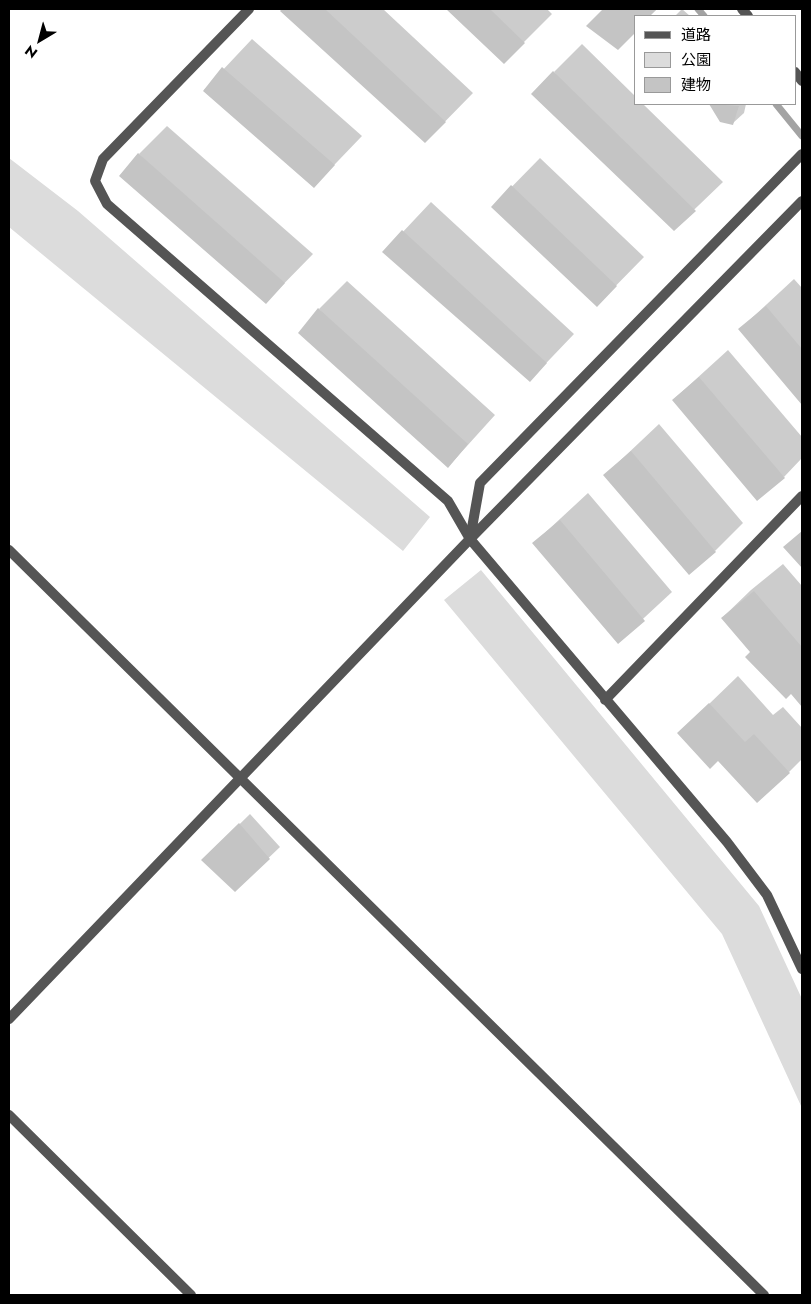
<!DOCTYPE html>
<meta charset="utf-8">
<style>
body{margin:0}
#map{position:relative;width:811px;height:1304px;overflow:hidden;background:#fff;font-family:Jost,"Noto Sans JP",sans-serif}
canvas{display:block}
.frame{position:absolute;inset:0;border:10px solid #000;pointer-events:none}
.legend{position:absolute;left:634px;top:15px;width:162px;height:90px;box-sizing:border-box;background:#fff;border:1px solid #999;margin:0;padding:6px 9px;list-style:none;font-size:15px;color:#000}
.legend li{display:flex;align-items:center;gap:10px;height:25px}
.legend b{width:25px;border:1px solid #999}
.north{position:absolute;left:15px;top:15px;width:50px;height:50px;-webkit-text-stroke:4px #fff;paint-order:stroke;rotate:217deg;font-size:14px;font-weight:700;line-height:20px;text-align:center;color:#000}
.north::after{content:'';display:block;margin:auto;width:18px;height:22px;background:#000;clip-path:polygon(50% 0,100% 100%,50% 72%,0 100%)}
</style>
<div id="map">
<canvas width="811" height="1304"></canvas>
<div class="frame"></div>
<ul class="legend">
<li><b style="height:6px;background:#555"></b>道路</li>
<li><b style="height:14px;background:#dcdcdc"></b>公園</li>
<li><b style="height:14px;background:#c4c4c4"></b>建物</li>
</ul>
<div class="north">N</div>
</div>
<script>
const ctx = document.querySelector('canvas').getContext('2d');
ctx.lineJoin = 'round';
function fill(path, color) { ctx.fillStyle = color; ctx.fill(path, 'evenodd'); }
const poly = rows => new Path2D(rows.map(r => 'M' + r).join(''));
function strokePath(path, color, width, dash) { ctx.strokeStyle = color; ctx.lineWidth = width; ctx.lineCap = dash ? 'butt' : 'round'; ctx.setLineDash(dash || []); ctx.stroke(path); }
const green = poly([
 [9,158,78,211,430,517,403,551,9,227],
 [481,570,759,906,802,999,802,1108,722,934,444,600]
]);
const shadow = poly([
 [284,9,383,9,473,93,425,142,282,11],
 [448,9,547,9,552,14,504,62],
 [604,9,657,9,649,16,635,16,588,26],
 [682,9,690,16,675,16],
 [252,39,362,136,314,186,204,90],
 [582,44,635,96,635,104,643,104,723,182,674,229,554,72],
 [711,104,746,104,744,113,733,123,721,121],
 [167,126,313,254,266,302,139,154],
 [540,158,644,257,597,305,492,207],
 [431,202,574,334,530,380,384,252],
 [794,279,802,288,802,403,740,329],
 [347,281,495,415,448,467,319,309],
 [728,350,802,437,802,458,784,477,673,400],
 [659,424,743,523,715,551,605,475],
 [588,493,672,592,618,642,534,543],
 [783,564,802,586,802,705,722,618,751,590],
 [738,676,773,715,783,707,802,728,802,759,789,772,718,759,679,733],
 [250,814,280,847,235,890,203,860]
]);
const stream = poly([
 [698,9,704,16],
 [776,104,802,136]
]);
const building = poly([
 [282,9,325,9,446,122,425,143,280,11],
 [446,9,490,9,525,43,504,64],
 [603,9,657,9,650,16,635,16,635,33,618,50,586,26],
 [222,67,335,165,314,188,203,91],
 [553,71,696,211,674,231,531,94],
 [709,104,739,106,733,125,720,122],
 [138,153,285,283,266,304,119,176],
 [511,185,617,286,597,307,491,207],
 [402,230,547,363,530,382,382,252],
 [766,306,802,349,802,405,738,329],
 [318,308,468,444,448,468,298,333],
 [699,377,785,478,757,501,672,400],
 [631,451,716,552,689,575,603,475],
 [560,520,645,621,618,644,532,543],
 [802,531,802,568,783,547],
 [754,591,802,647,802,707,791,694,786,699,745,657,750,652,721,618],
 [709,703,745,742,754,734,790,773,757,803,718,761,710,769,677,733],
 [239,823,270,859,235,892,201,860]
]);
const minor = poly([
 [249,9,103,159,95,181,107,204,448,501,470,539,727,842,767,895,802,969],
 [9,550,764,1295],
 [605,700,802,496],
 [9,1115,191,1295]
]);
const tertiary = poly([
 [742,9,748,16],
 [795,72,802,81],
 [470,539,480,483,802,154],
 [9,1019,470,539,802,201]
]);
fill(green, '#dcdcdc');
fill(shadow, '#0003');
strokePath(stream, '#a3a3a3', 7);
fill(building, '#c4c4c4');
strokePath(minor, '#555', 10);
strokePath(tertiary, '#555', 10);
</script>
